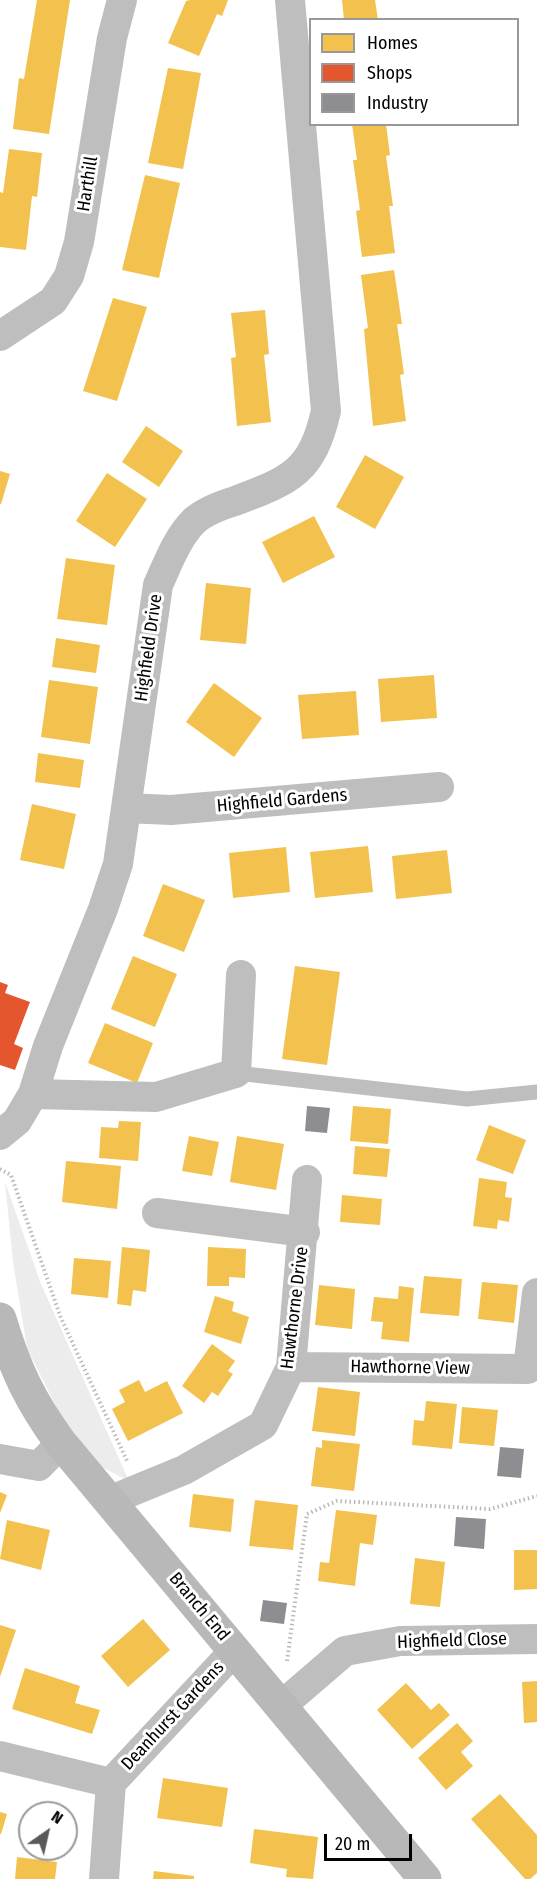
<!DOCTYPE html>
<style>
body{margin:0}
#map{position:relative;width:537px;height:1879px;overflow:hidden;background:#fff;font-family:"Fira Sans Condensed",sans-serif}
canvas{display:block}
.legend{position:absolute;left:309px;top:18px;width:210px;height:108px;box-sizing:border-box;background:#fff;border:2px solid #999;margin:0;padding:8px 10px;list-style:none;font-size:18px;color:#000}
.legend li{display:flex;align-items:center;gap:12px;height:30px}
.legend b{width:30px;border:2px solid #999}
.north{position:absolute;left:18px;top:1801px;width:60px;height:60px;box-sizing:border-box;background:#fff;border:2px solid #999;border-radius:50%;rotate:34deg;font-size:16px;font-weight:700;line-height:24px;text-align:center;color:#000}
.north::after{content:'';display:block;margin:auto;width:21px;height:27px;background:#595959;clip-path:polygon(50% 0,100% 100%,50% 72%,0 100%)}
.scale{position:absolute;left:324px;top:1834px;width:88px;height:27px;box-sizing:border-box;border:3px solid #000;border-top:0;padding-left:8px;font-size:18px;line-height:21px;white-space:nowrap;color:#000;-webkit-text-stroke:4px #fff;paint-order:stroke}
</style>
<div id="map">
<canvas width="537" height="1879"></canvas>
<ul class="legend">
<li><b style="height:16px;background:#f2c14e"></b>Homes</li>
<li><b style="height:16px;background:#e4572e"></b>Shops</li>
<li><b style="height:16px;background:#8d8d92"></b>Industry</li>
</ul>
<div class="north">N</div>
<div class="scale">20 m</div>
</div>
<script>
const g = document.querySelector('canvas').getContext('2d');
g.lineJoin = 'round';
function paint(path, color) { g.fillStyle = color; g.fill(path, 'evenodd'); }
function trace(path, color, width, dash) { g.strokeStyle = color; g.lineWidth = width; g.lineCap = dash ? 'butt' : 'round'; g.setLineDash(dash || []); g.stroke(path); }
function label(font, color, halo, rows, align = 'center') {
  g.font = font + ' "Fira Sans Condensed",sans-serif'; g.lineWidth = 6; g.setLineDash([]); g.textBaseline = 'middle'; g.strokeStyle = halo; g.fillStyle = color; for (const [text, x, y, turn = 0] of rows) {
    g.save(); g.translate(x, y); g.rotate((+turn || 0) * Math.PI / 180); g.textAlign = isNaN(turn) ? turn : align; if (halo) g.strokeText(text, 0, 0); g.fillText(text, 0, 0); g.restore();
  }
}
paint(new Path2D(`
 M 5,1182 L 41,1284 L 129,1481 L 98,1465 L 59,1412 L 27,1348 L 13,1262 Z`), '#ececec');
paint(new Path2D(`
 M 37,0 L 70,0 L 49,134 L 13,129 L 19,78 L 24,79 Z
 M 190,0 L 228,0 L 222,16 L 217,14 L 199,56 L 168,43 L 186,1 Z
 M 342,0 L 375,0 L 378,20 L 344,20 Z
 M 168,68 L 201,73 L 183,169 L 148,163 Z
 M 352,124 L 386,124 L 390,155 L 386,156 L 393,206 L 389,206 L 395,253 L 362,257 L 356,211 L 360,210 L 353,160 L 357,160 Z
 M 9,149 L 42,153 L 37,197 L 32,196 L 26,250 L 0,247 L 0,192 L 3,193 Z
 M 145,175 L 180,183 L 159,278 L 122,270 Z
 M 394,270 L 402,324 L 397,324 L 404,374 L 400,375 L 406,421 L 373,426 L 364,329 L 368,328 L 361,275 Z
 M 113,298 L 147,307 L 117,401 L 83,391 Z
 M 265,310 L 269,354 L 264,355 L 271,422 L 237,426 L 231,358 L 236,357 L 231,313 Z
 M 146,426 L 183,451 L 159,487 L 122,462 Z
 M 365,455 L 404,477 L 375,529 L 336,507 Z
 M 0,471 L 10,474 L 1,504 L 0,504 Z
 M 107,473 L 147,499 L 115,547 L 76,521 Z
 M 314,516 L 335,557 L 283,583 L 262,542 Z
 M 66,558 L 115,565 L 107,625 L 57,619 Z
 M 206,583 L 251,588 L 246,644 L 200,640 Z
 M 56,638 L 100,645 L 96,673 L 52,667 Z
 M 434,675 L 437,718 L 381,722 L 378,679 Z
 M 49,680 L 98,687 L 90,744 L 41,737 Z
 M 214,683 L 262,718 L 234,757 L 186,722 Z
 M 356,691 L 359,735 L 302,739 L 298,695 Z
 M 38,753 L 84,760 L 80,788 L 35,782 Z
 M 32,804 L 76,814 L 64,869 L 20,860 Z
 M 368,846 L 373,892 L 315,898 L 310,852 Z
 M 286,847 L 290,892 L 233,898 L 229,853 Z
 M 447,850 L 452,893 L 396,899 L 392,856 Z
 M 163,884 L 205,900 L 184,952 L 143,936 Z
 M 133,956 L 177,974 L 155,1027 L 111,1009 Z
 M 295,966 L 340,972 L 327,1065 L 282,1059 Z
 M 105,1023 L 153,1043 L 137,1083 L 88,1063 Z
 M 353,1106 L 391,1109 L 388,1144 L 350,1141 Z
 M 119,1121 L 141,1122 L 138,1161 L 99,1158 L 101,1127 L 118,1128 Z
 M 489,1125 L 526,1140 L 513,1174 L 476,1160 Z
 M 189,1136 L 219,1142 L 212,1176 L 182,1171 Z
 M 237,1136 L 284,1144 L 276,1190 L 230,1182 Z
 M 355,1146 L 390,1149 L 387,1177 L 353,1174 Z
 M 66,1161 L 121,1166 L 117,1209 L 62,1202 Z
 M 479,1178 L 507,1182 L 505,1197 L 512,1198 L 509,1222 L 498,1220 L 497,1229 L 473,1226 Z
 M 342,1195 L 382,1199 L 380,1225 L 340,1222 Z
 M 122,1247 L 150,1250 L 146,1292 L 133,1290 L 131,1306 L 117,1304 Z
 M 208,1247 L 246,1249 L 245,1278 L 229,1277 L 229,1286 L 207,1286 Z
 M 74,1258 L 111,1261 L 108,1298 L 71,1294 Z
 M 424,1276 L 462,1279 L 459,1316 L 420,1313 Z
 M 482,1282 L 518,1285 L 514,1323 L 478,1319 Z
 M 319,1285 L 355,1289 L 352,1329 L 315,1325 Z
 M 399,1286 L 414,1288 L 409,1342 L 381,1339 L 383,1322 L 371,1321 L 374,1297 L 398,1299 Z
 M 215,1296 L 234,1302 L 232,1311 L 249,1317 L 241,1344 L 204,1332 Z
 M 212,1344 L 235,1361 L 228,1371 L 233,1374 L 218,1396 L 212,1392 L 204,1403 L 182,1386 Z
 M 139,1380 L 145,1392 L 167,1381 L 183,1413 L 128,1441 L 112,1409 L 125,1402 L 119,1390 Z
 M 318,1387 L 360,1392 L 355,1436 L 312,1431 Z
 M 426,1401 L 457,1404 L 452,1449 L 412,1445 L 414,1420 L 424,1421 Z
 M 462,1407 L 498,1410 L 494,1446 L 459,1443 Z
 M 322,1440 L 360,1444 L 354,1491 L 311,1486 L 316,1447 L 322,1448 Z
 M 0,1492 L 7,1495 L 0,1513 Z
 M 193,1494 L 234,1499 L 231,1532 L 189,1527 Z
 M 255,1500 L 298,1505 L 293,1550 L 249,1546 Z
 M 336,1510 L 377,1515 L 373,1545 L 360,1543 L 355,1586 L 318,1581 L 320,1562 L 329,1563 Z
 M 7,1520 L 50,1530 L 41,1570 L 0,1559 Z
 M 514,1550 L 537,1550 L 537,1589 L 514,1590 Z
 M 415,1558 L 445,1562 L 440,1607 L 410,1604 Z
 M 143,1619 L 170,1650 L 128,1687 L 101,1656 Z
 M 0,1625 L 16,1630 L 0,1677 Z
 M 25,1668 L 80,1686 L 75,1703 L 100,1710 L 92,1734 L 12,1709 Z
 M 537,1681 L 537,1722 L 524,1723 L 522,1682 Z
 M 406,1683 L 431,1710 L 439,1703 L 450,1715 L 412,1749 L 377,1710 Z
 M 457,1723 L 473,1741 L 461,1752 L 473,1766 L 446,1790 L 418,1758 Z
 M 163,1778 L 228,1788 L 222,1827 L 157,1818 Z
 M 500,1794 L 537,1835 L 537,1873 L 530,1879 L 525,1879 L 471,1819 Z
 M 0,1812 L 7,1814 L 1,1834 L 0,1834 Z
 M 254,1829 L 318,1837 L 313,1879 L 286,1877 L 287,1869 L 250,1863 Z
 M 17,1857 L 57,1862 L 55,1879 L 15,1879 Z
 M 154,1871 L 194,1876 L 194,1879 L 153,1879 Z`), '#f2c14e');
paint(new Path2D(`
 M 0,982 L 8,985 L 5,993 L 30,1002 L 14,1044 L 23,1048 L 15,1070 L 0,1065 Z`), '#e4572e');
paint(new Path2D(`
 M 307,1106 L 330,1108 L 327,1133 L 305,1131 Z
 M 500,1447 L 524,1449 L 521,1478 L 497,1476 Z
 M 456,1517 L 486,1519 L 484,1549 L 454,1546 Z
 M 263,1600 L 287,1603 L 284,1624 L 260,1621 Z`), '#8d8d92');
trace(new Path2D(`
 M 0,1169 L 11,1175 L 61,1318 L 128,1463
 M 287,1661 L 307,1514 L 337,1501 L 490,1509 L 537,1496`), '#b9b9b9', 4, [1.5, 3]);
trace(new Path2D(`
 M 236,1073 L 467,1099 L 537,1092`), '#bebebe', 15);
trace(new Path2D(`
 M 0,336 L 53,301 L 69,276 L 79,242 L 112,38 L 122,0
 M 126,808 L 171,810 L 439,787
 M 33,1094 L 156,1097 L 236,1073 L 241,975
 M 0,1135 L 17,1121 L 33,1094 L 48,1046 L 103,909 L 118,864 L 158,585 C 168,563 177,538 194,521 C 204,512 222,505 235,501 C 291,480 312,472 326,411 L 290,0
 M 157,1213 L 305,1232
 M 291,1367 L 528,1369 L 537,1293
 M 0,1459 L 39,1466 L 61,1443
 M 111,1500 L 184,1470 L 263,1425 L 291,1367 L 307,1180
 M 281,1706 L 345,1651 L 400,1641 L 537,1639
 M 0,1756 L 111,1783
 M 104,1879 L 111,1783 L 235,1650`), '#bebebe', 30);
trace(new Path2D(`
 M 0,1319 C 15,1369 30,1401 61,1443 L 425,1879`), '#b8b8b8', 33);
label('18px', '#000', '#fff', [
 ["Harthill",88,184,-81],
 ["Highfield Drive",149,648,-82],
 ["Highfield Gardens",282,801,-5],
 ["Hawthorne Drive",295,1308,-83],
 ["Hawthorne View",410,1368,1],
 ["Branch End",199,1607,50],
 ["Highfield Close",452,1641,-2],
 ["Deanhurst Gardens",173,1716,-47]
]);
</script>
